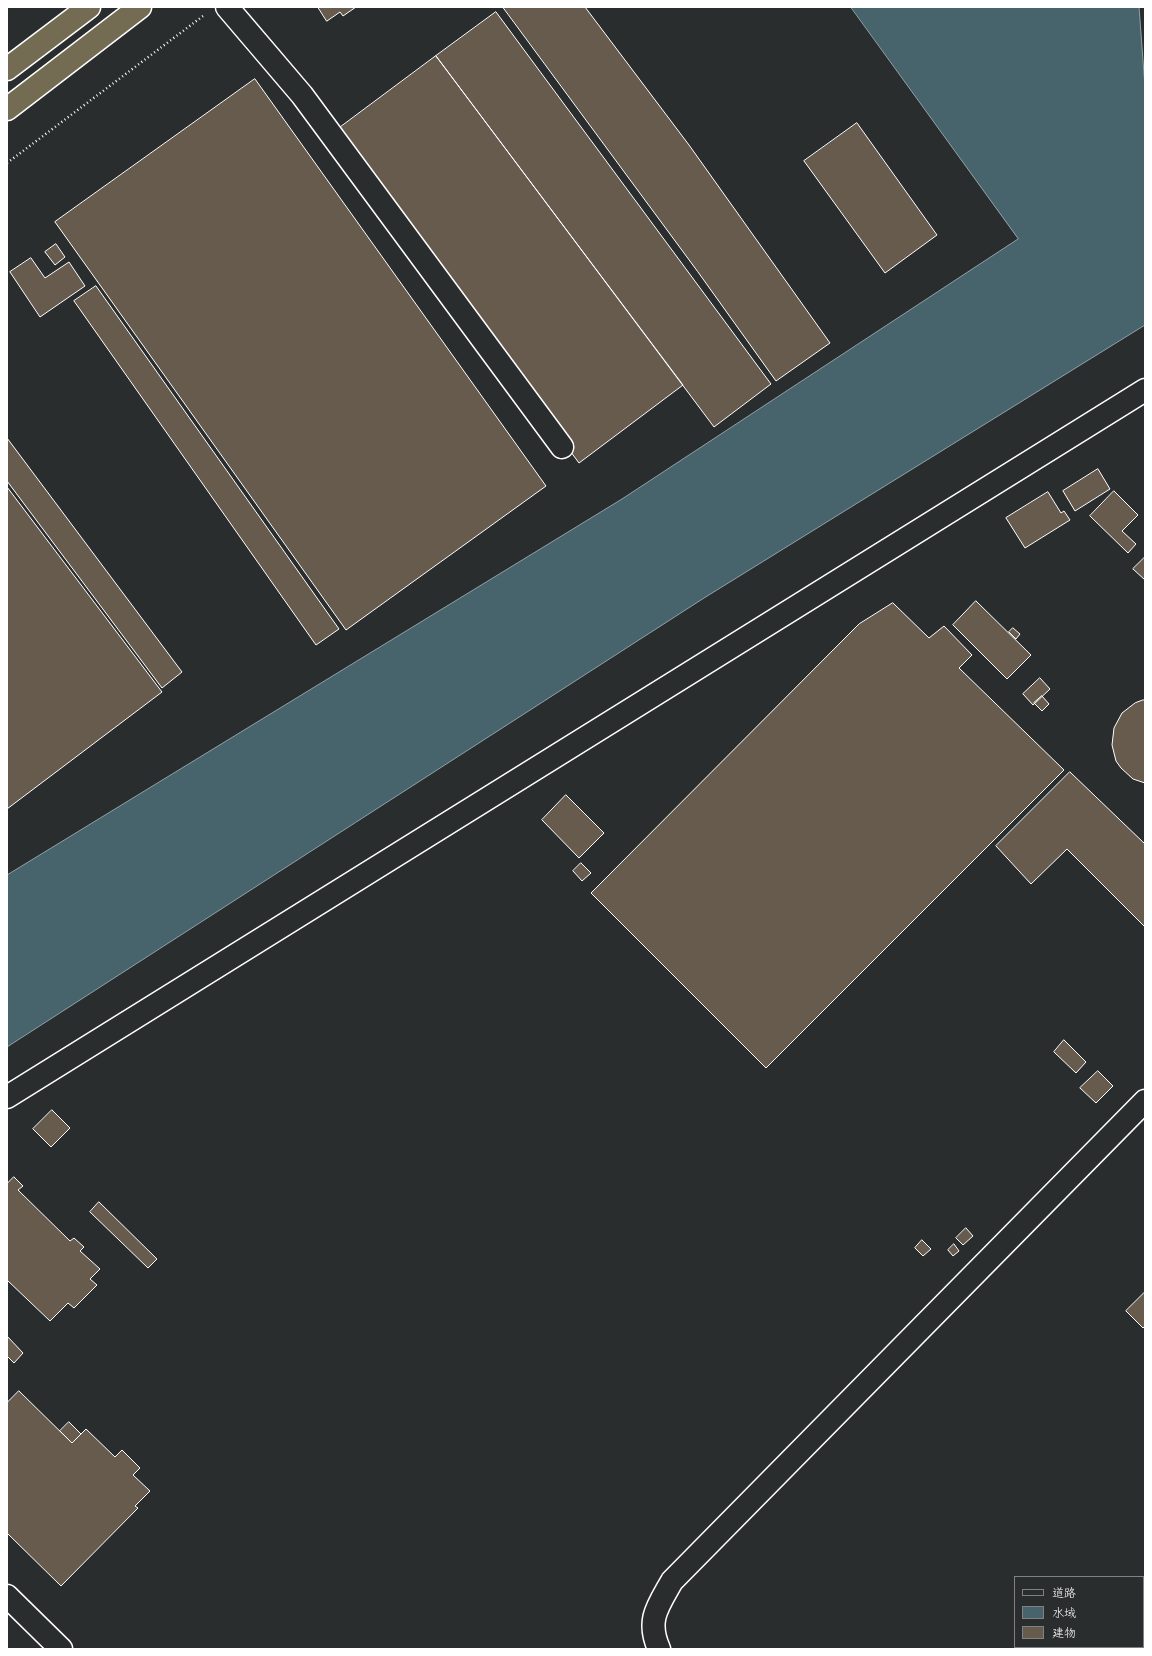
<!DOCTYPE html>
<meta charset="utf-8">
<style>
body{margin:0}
#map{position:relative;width:1152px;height:1656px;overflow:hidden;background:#2a2d2e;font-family:Mynerve,"Klee One",sans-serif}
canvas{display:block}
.frame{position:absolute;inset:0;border:8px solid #fff;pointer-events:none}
.legend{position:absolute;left:1014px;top:1576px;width:130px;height:72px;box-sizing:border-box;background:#2a2d2e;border:1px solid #7f8182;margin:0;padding:5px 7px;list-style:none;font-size:12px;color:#fff}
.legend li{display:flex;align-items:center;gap:8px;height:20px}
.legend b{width:20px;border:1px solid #7f8182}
</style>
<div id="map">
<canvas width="1152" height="1656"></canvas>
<div class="frame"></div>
<ul class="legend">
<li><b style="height:5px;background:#2a2d2e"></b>道路</li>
<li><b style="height:11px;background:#47636c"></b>水域</li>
<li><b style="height:11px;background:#675b4e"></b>建物</li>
</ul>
</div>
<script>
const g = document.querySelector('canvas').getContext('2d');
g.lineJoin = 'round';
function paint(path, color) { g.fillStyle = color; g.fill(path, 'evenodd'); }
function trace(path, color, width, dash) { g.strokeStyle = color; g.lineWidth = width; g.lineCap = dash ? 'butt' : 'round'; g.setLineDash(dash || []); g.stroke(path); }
const water = new Path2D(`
 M 851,7 L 1139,7 L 1145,87 L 1145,325 L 704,598 L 7,1047 L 7,875 L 622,499 L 1018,239 Z`);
paint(water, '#47636c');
trace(water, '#91a1a7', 1);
const building = new Path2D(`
 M 318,7 L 356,7 L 343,16 L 340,12 L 327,21 Z
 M 503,7 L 585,7 L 689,145 L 830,343 L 776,381 L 698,272 Z
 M 496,12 L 771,384 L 714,427 L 436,56 Z
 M 436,56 L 683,385 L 579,463 L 334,132 Z
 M 255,79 L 546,486 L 346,630 L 55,222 Z
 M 857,123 L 937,235 L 885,273 L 804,161 Z
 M 56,244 L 65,257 L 55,265 L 45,252 Z
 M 31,258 L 45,278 L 69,262 L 85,286 L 40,317 L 10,272 Z
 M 96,286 L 339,629 L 316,645 L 74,301 Z
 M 7,438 L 182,672 L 162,688 L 7,481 Z
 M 1098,469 L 1110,489 L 1075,511 L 1063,491 Z
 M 7,487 L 162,692 L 7,809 Z
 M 1114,491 L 1138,515 L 1122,531 L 1136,544 L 1128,553 L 1090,516 Z
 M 1048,492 L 1061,513 L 1064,511 L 1070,520 L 1025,548 L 1006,518 Z
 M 1145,557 L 1145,580 L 1133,569 Z
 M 976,601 L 1031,655 L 1007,679 L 953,625 Z
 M 893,603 L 929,638 L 944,626 L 972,655 L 959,668 L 1064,770 L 766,1068 L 591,893 L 859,624 Z
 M 1013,628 L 1020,634 L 1016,639 L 1009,632 Z
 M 1040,678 L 1050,689 L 1033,705 L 1023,694 Z
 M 1042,696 L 1049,704 L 1042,711 L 1034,703 Z
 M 1143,700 L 1145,700 L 1145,783 L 1133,779 L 1121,768 L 1116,761 L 1112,745 L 1114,728 L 1122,713 L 1135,703 Z
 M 1070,772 L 1145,844 L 1145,927 L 1067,849 L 1031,884 L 996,846 Z
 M 566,795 L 604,833 L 579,858 L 542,820 Z
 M 581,863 L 591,873 L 582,881 L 573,871 Z
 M 1064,1040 L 1086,1062 L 1076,1073 L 1054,1052 Z
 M 1098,1071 L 1113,1086 L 1096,1103 L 1080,1088 Z
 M 52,1110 L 70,1128 L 51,1147 L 33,1129 Z
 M 14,1177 L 23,1186 L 18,1190 L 70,1241 L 74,1238 L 84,1247 L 80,1251 L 100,1269 L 90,1279 L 97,1285 L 74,1308 L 68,1303 L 50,1321 L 7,1280 L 7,1184 Z
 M 99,1202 L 157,1259 L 148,1268 L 90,1212 Z
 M 966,1228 L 973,1236 L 963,1245 L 956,1238 Z
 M 922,1240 L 931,1249 L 923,1256 L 915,1248 Z
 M 954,1244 L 959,1251 L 953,1256 L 948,1250 Z
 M 1145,1292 L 1145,1326 L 1143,1328 L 1126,1311 Z
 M 7,1336 L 23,1353 L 14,1363 L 7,1356 Z
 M 19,1391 L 72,1443 L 86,1429 L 115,1457 L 122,1450 L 140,1468 L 133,1475 L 150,1491 L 135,1506 L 138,1508 L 61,1586 L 7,1533 L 7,1403 Z
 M 69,1422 L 81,1434 L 72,1443 L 60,1431 Z`);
paint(building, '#675b4e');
trace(building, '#fff', 1);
const minor = new Path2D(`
 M 227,7 L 302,95 L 562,447`);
const tertiary = new Path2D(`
 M 7,1097 L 1145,390
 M 7,1596 L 61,1649
 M 659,1649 C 646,1620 658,1606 672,1581 L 1145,1101`);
const trunk = new Path2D(`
 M 7,69 L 89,7
 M 7,109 L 140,7`);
trace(minor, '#fff', 25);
trace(tertiary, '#fff', 25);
trace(trunk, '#fff', 25);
trace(new Path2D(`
 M 7,163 L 203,16`), '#fff', 2.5, [1, 3]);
trace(minor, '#2a2d2e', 22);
trace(tertiary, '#2a2d2e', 22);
trace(trunk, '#736b52', 22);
</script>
